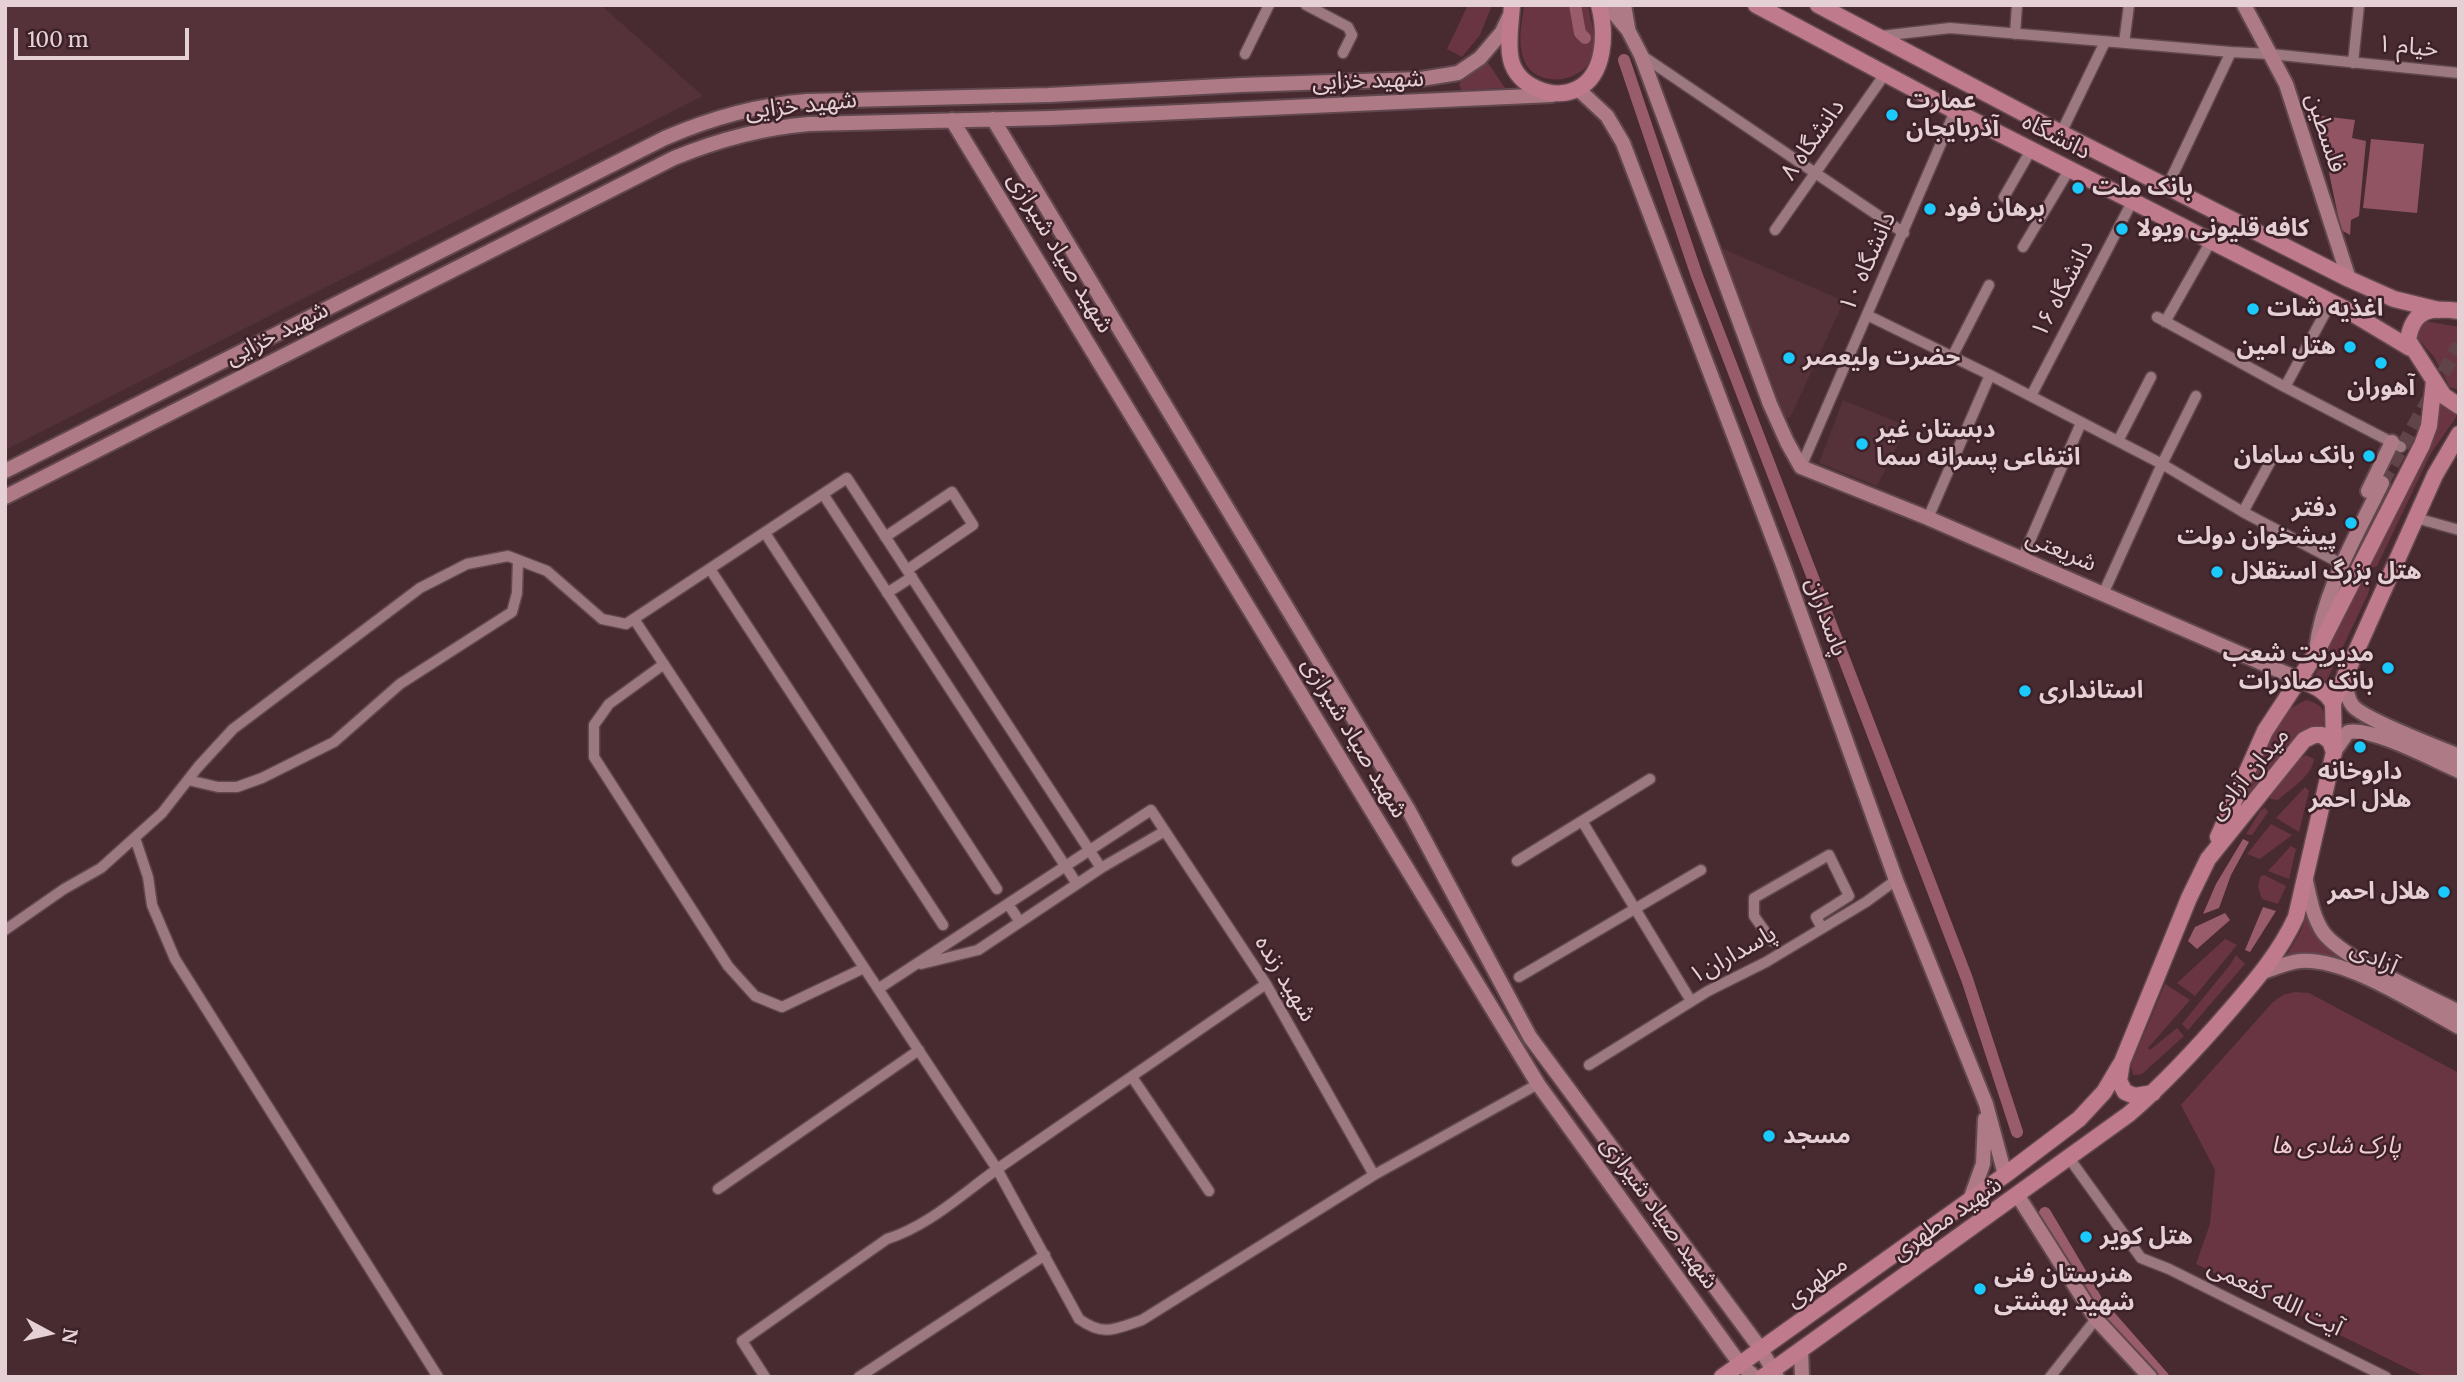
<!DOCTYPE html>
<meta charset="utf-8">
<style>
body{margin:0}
#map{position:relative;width:2464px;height:1382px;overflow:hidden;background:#482b31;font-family:Merriweather,serif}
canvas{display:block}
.frame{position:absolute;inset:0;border:7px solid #e5d1d5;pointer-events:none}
.north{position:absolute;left:14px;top:1298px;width:70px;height:70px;-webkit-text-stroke:5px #3d2128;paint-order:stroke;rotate:98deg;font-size:19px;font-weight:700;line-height:28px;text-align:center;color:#e5d1d5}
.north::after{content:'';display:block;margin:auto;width:24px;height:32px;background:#e5d1d5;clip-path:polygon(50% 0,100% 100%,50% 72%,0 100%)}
.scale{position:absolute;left:14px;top:28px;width:175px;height:32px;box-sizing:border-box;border:4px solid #e5d1d5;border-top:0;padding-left:9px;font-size:21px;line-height:24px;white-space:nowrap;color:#e5d1d5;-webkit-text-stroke:5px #3d2128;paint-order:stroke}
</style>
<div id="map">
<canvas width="2464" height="1382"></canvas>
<div class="frame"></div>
<div class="north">N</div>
<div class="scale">100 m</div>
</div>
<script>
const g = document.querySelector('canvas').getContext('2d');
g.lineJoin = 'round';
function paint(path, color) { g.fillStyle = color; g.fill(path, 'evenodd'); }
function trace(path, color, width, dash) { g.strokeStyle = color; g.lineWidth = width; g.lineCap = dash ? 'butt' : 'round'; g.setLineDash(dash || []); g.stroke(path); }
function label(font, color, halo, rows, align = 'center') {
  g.font = font + ' Merriweather,"Noto Sans Arabic",serif'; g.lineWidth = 5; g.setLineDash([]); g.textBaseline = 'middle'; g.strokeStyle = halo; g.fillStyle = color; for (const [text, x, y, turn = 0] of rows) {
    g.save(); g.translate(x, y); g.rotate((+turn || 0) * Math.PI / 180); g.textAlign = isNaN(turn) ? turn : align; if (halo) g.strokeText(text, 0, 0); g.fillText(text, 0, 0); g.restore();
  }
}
paint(new Path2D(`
 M 5,5 L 601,5 L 703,96 L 5,450 Z
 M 1719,247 L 1844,301 L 1790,418 L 1780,416 Z
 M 1843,400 L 1907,426 L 1877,486 L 1819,463 Z`), '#55313a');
paint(new Path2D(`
 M 1468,5 L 1492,5 L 1480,35 L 1462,57 L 1447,49 Z
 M 1524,5 L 1588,5 C 1590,19 1598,41 1593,55 C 1584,84 1535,89 1524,60 C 1517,43 1522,23 1524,5 Z
 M 1486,60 L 1505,88 L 1461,90 L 1459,84 Z
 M 2425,321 L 2459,327 L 2459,390 L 2450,387 L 2434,357 L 2416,336 L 2416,323 Z
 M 2436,402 L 2455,413 L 2457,416 L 2431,453 L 2377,566 L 2370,568 L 2368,565 Z
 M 2364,580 L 2368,581 L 2370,586 L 2368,594 L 2327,680 L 2323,682 L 2315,676 L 2317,672 L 2359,582 Z
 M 2306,700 C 2321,704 2327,710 2323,726 L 2296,737 L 2286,746 L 2234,819 L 2270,740 L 2286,711 Z
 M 2306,755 L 2314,759 C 2312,776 2290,789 2278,800 L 2271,799 L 2269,796 L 2298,760 Z
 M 2305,787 L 2309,791 L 2299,832 L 2276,818 Z
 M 2265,808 L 2268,812 L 2252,835 L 2246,834 L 2261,810 Z
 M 2271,824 L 2292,835 L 2260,859 L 2247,854 Z
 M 2291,846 L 2296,849 L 2289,879 L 2268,871 Z
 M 2264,875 L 2286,886 L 2278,904 L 2262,899 L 2258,887 L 2260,877 Z
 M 2306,915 C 2313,937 2326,947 2344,959 C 2321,953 2306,952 2284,960 L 2302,929 Z
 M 2225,939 L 2237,945 L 2195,996 L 2177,983 Z
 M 2236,955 L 2245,964 L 2188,1030 L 2182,1024 L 2230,965 Z
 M 2165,984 L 2190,1000 L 2148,1048 L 2150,1050 L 2177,1028 L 2184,1036 L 2142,1074 L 2133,1075 L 2131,1065 Z
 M 2294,992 L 2309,993 L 2459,1073 L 2459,1377 L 2425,1377 L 2196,1264 L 2210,1224 L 2215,1170 L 2181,1105 L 2273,1002 L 2283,995 Z`), '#6a3542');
paint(new Path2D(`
 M 2313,115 L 2355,120 L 2352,138 L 2366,141 L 2359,216 L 2351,220 L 2350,235 L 2341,230 L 2328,168 Z
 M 2371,139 L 2424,144 L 2417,213 L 2363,208 Z`), '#915463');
paint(new Path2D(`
 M 2243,839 L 2249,842 L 2231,875 L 2219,908 L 2203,914 L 2216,884 Z
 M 2263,907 L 2276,911 L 2250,952 L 2245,950 Z
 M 2225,913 L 2230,920 L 2197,949 L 2188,941 L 2195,927 Z`), '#995c6a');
trace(new Path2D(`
 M 1575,5 L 1580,33 L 1585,38
 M 1624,60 L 1697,276 L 1967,979 L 2017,1132
 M 2045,1213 L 2098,1303 L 2163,1377`), '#995c6a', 12);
trace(new Path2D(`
 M 2382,483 L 2459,345`), '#60444a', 14, [14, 7]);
const street = new Path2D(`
 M 1306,5 L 1348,27 L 1352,35 L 1343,53
 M 2015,34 L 2017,5
 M 1881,36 L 1950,28 L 2231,52 L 2270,54 L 2459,73
 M 2124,43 L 2129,5
 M 1245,54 L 1269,5
 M 1641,55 L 1904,233
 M 2353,63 L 2359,5
 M 2061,133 L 2105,42
 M 2167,187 L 2231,52
 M 2004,197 L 2031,150
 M 1775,230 L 1885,74
 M 2023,247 L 2069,170
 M 1867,315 L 1990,375 L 2162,464 L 2243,512 L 2334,560
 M 2157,317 L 2285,387 L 2401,447
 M 2165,322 L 2211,241
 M 1952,357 L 1989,285
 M 2285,387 L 2331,302
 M 2031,396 L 2132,202
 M 2118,441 L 2151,377
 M 1801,467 L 1955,111
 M 823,494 L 1077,884
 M 2243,512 L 2275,453
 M 1928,518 L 1990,375
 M 2416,518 L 2459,530
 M 765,533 L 997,889
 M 885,537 L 952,492 L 973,525 L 907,570
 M 2022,559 L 2081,423
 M 710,569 L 943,925
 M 887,593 L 912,577
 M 2103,594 L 2162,464 L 2196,396
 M 634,619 L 997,1169 L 1079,1319 C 1104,1337 1115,1329 1142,1320 L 1374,1175 L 1538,1084
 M 664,664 L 609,704 L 594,725 L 594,757 L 728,966 L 755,996 L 782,1007 L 864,968
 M 188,780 L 218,787 L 237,787 L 262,778 L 334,742 L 400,684 L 512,612 L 517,593 L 518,560
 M 1582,821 L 1691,1001
 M 135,838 L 148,877 L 152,905 L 175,959 L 438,1377
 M 1517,861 L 1650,779
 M 1008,904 L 1020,922
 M 5,930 L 64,889 L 101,868 L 162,813 L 198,767 L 233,729 L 420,588 L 467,564 L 508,556 L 547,571 L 602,619 L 626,624 L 847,478 L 1101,868
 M 1772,941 L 1754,916 L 1754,898 L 1829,855 L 1849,896 L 1816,917 L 1822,928
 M 921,964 L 978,950 L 1101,868 L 1165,831
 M 1519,977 L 1701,870
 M 878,989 L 1151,810 L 1266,984 L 1374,1175
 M 1589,1065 L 1708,991 L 1766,962 L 1866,902 L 1896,880
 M 1132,1077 L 1209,1191
 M 2069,1158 L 2141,1258 L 2169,1269 L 2386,1377
 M 718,1189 L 919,1050
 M 765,1377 L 742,1341 L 887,1239 C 931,1225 965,1191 1003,1165 C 1091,1105 1178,1044 1266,984
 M 859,1377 L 1045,1255
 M 2050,1377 L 2096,1319`);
const secondary = new Path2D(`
 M 1607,5 L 1628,30 L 1641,55 L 1770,404 L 1787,442 L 1801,467 L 1928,518 L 2301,680
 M 1624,5 L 1628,28
 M 2244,5 L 2286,84 L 2349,279
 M 1578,89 L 1607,116 L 1623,143 L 1783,565 L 1896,880 L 1986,1104 L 2005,1175
 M 993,119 L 1408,809 L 1530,1037 L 1760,1348 L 1777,1377
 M 952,120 L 1538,1084 L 1740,1364 L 1755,1377
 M 5,471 L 665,138 C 711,118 757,105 807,101 L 1049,95 L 1241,85 L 1421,79 L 1458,73 L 1480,58 L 1502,32 L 1509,17
 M 2368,491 L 2392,442
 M 5,497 L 674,158 C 718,140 761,128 809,124 L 1050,118 L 1552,95
 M 2316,650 C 2323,591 2356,537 2382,483
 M 2345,674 C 2346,684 2346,698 2353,706 C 2365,720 2438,747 2459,756
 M 2334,752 L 2348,732 C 2373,727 2433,760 2459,771
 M 2306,881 C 2310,899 2313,917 2323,932 C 2341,958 2428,996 2459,1012
 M 2263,972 C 2275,968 2288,962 2300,961 C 2346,957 2417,1005 2459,1027
 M 2018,1196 L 2096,1319 L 2150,1377
 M 1970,1200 L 1983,1164 L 1985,1119
 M 1801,1349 L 1802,1377`);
const primary = new Path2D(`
 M 1512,5 C 1511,23 1507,43 1511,60 C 1517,86 1553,101 1577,89 C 1606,75 1606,32 1599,5
 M 1756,5 L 1955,111 L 2345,309 L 2410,348
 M 1818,5 L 2061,133 L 2349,279 L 2394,299 L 2439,310
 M 2459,311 C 2430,307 2413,309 2408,340 L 2444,396 L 2459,406
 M 2301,680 C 2314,686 2325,690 2333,703
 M 2334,750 L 2333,703 L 2435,475 L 2459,434
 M 2218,837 L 2265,731 L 2315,655 L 2422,445 L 2429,426 L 2434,381
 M 1722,1377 L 2005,1175 L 2079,1119 L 2104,1092 L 2120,1065
 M 1763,1377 L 2129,1114 C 2166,1082 2199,1046 2231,1009 C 2256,980 2280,952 2296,917 L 2334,752 L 2330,741 L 2322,735 L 2314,735 L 2304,740 L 2208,859 L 2189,898 L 2122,1062 L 2119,1081 L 2125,1092 L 2135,1096 L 2153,1093`);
trace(street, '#61474e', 13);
trace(secondary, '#61474e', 18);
trace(primary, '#61474e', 19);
trace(street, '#9c7980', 10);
trace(secondary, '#ae7a86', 14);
trace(primary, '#bf7b8b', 16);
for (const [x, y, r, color] of [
 [1892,115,7,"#1bcafc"],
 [2078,188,7,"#1bcafc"],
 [1930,209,7,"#1bcafc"],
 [2122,229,7,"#1bcafc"],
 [2253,309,7,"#1bcafc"],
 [2350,347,7,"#1bcafc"],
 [1789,358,7,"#1bcafc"],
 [2381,363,7,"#1bcafc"],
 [1862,444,7,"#1bcafc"],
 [2369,456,7,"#1bcafc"],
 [2351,523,7,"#1bcafc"],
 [2217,572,7,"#1bcafc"],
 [2388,668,7,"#1bcafc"],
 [2025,691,7,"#1bcafc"],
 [2360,747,7,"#1bcafc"],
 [2444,892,7,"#1bcafc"],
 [1769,1136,7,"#1bcafc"],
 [2086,1237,7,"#1bcafc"],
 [1980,1289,7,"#1bcafc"]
]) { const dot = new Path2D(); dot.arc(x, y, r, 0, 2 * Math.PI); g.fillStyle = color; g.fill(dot); trace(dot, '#3d2128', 2.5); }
label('24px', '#e5d1d5', '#3d2128', [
 ["خیام ۱",2408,47,5],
 ["شهید خزایی",1368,81,-2],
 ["شهید خزایی",801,106,-6],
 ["فلسطین",2325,133,72],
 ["دانشگاه",2056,137,27],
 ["دانشگاه ۸",1813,140,-55],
 ["شهید صیاد شیرازی",1060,253,59],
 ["دانشگاه ۱۰",1868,262,-66],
 ["دانشگاه ۱۶",2063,289,-62],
 ["شهید خزایی",277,334,-27],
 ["شریعتی",2061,551,23],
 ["پاسداران",1826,617,70],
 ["شهید صیاد شیرازی",1354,738,59],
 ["میدان آزادی",2249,774,-50],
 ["پاسداران۱",1733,955,-29],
 ["آزادی",2374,958,25],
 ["شهید زنده",1285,979,59],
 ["شهید صیاد شیرازی",1659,1213,54],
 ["شهید مطهری",1947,1219,-35],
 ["مطهری",1817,1282,-36],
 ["آیت الله کفعمی",2275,1298,26]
]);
label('bold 24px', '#e5d1d5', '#3d2128', [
 ["عمارت",1906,101],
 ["آذربایجان",1906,129],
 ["بانک ملت",2092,188],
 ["برهان فود",1944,209],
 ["کافه قلیونی ویولا",2136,229],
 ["اغذیه شات",2267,309],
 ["هتل امین",2336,347,"right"],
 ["حضرت ولیعصر",1803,358],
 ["آهوران",2381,388,"center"],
 ["دبستان غیر",1876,430],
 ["انتفاعی پسرانه سما",1876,458],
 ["بانک سامان",2355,456,"right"],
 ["دفتر",2337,509,"right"],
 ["پیشخوان دولت",2337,537,"right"],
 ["هتل بزرگ استقلال",2231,572],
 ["مدیریت شعب",2374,654,"right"],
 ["بانک صادرات",2374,682,"right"],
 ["استانداری",2039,691],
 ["داروخانه",2360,772,"center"],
 ["هلال احمر",2360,800,"center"],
 ["هلال احمر",2430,892,"right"],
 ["مسجد",1783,1136],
 ["هتل کویر",2100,1237],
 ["هنرستان فنی",1994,1275],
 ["شهید بهشتی",1994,1303]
], 'left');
label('italic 24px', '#f3ccd4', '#3d2128', [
 ["پارک شادی ها",2336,1146]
]);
</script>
